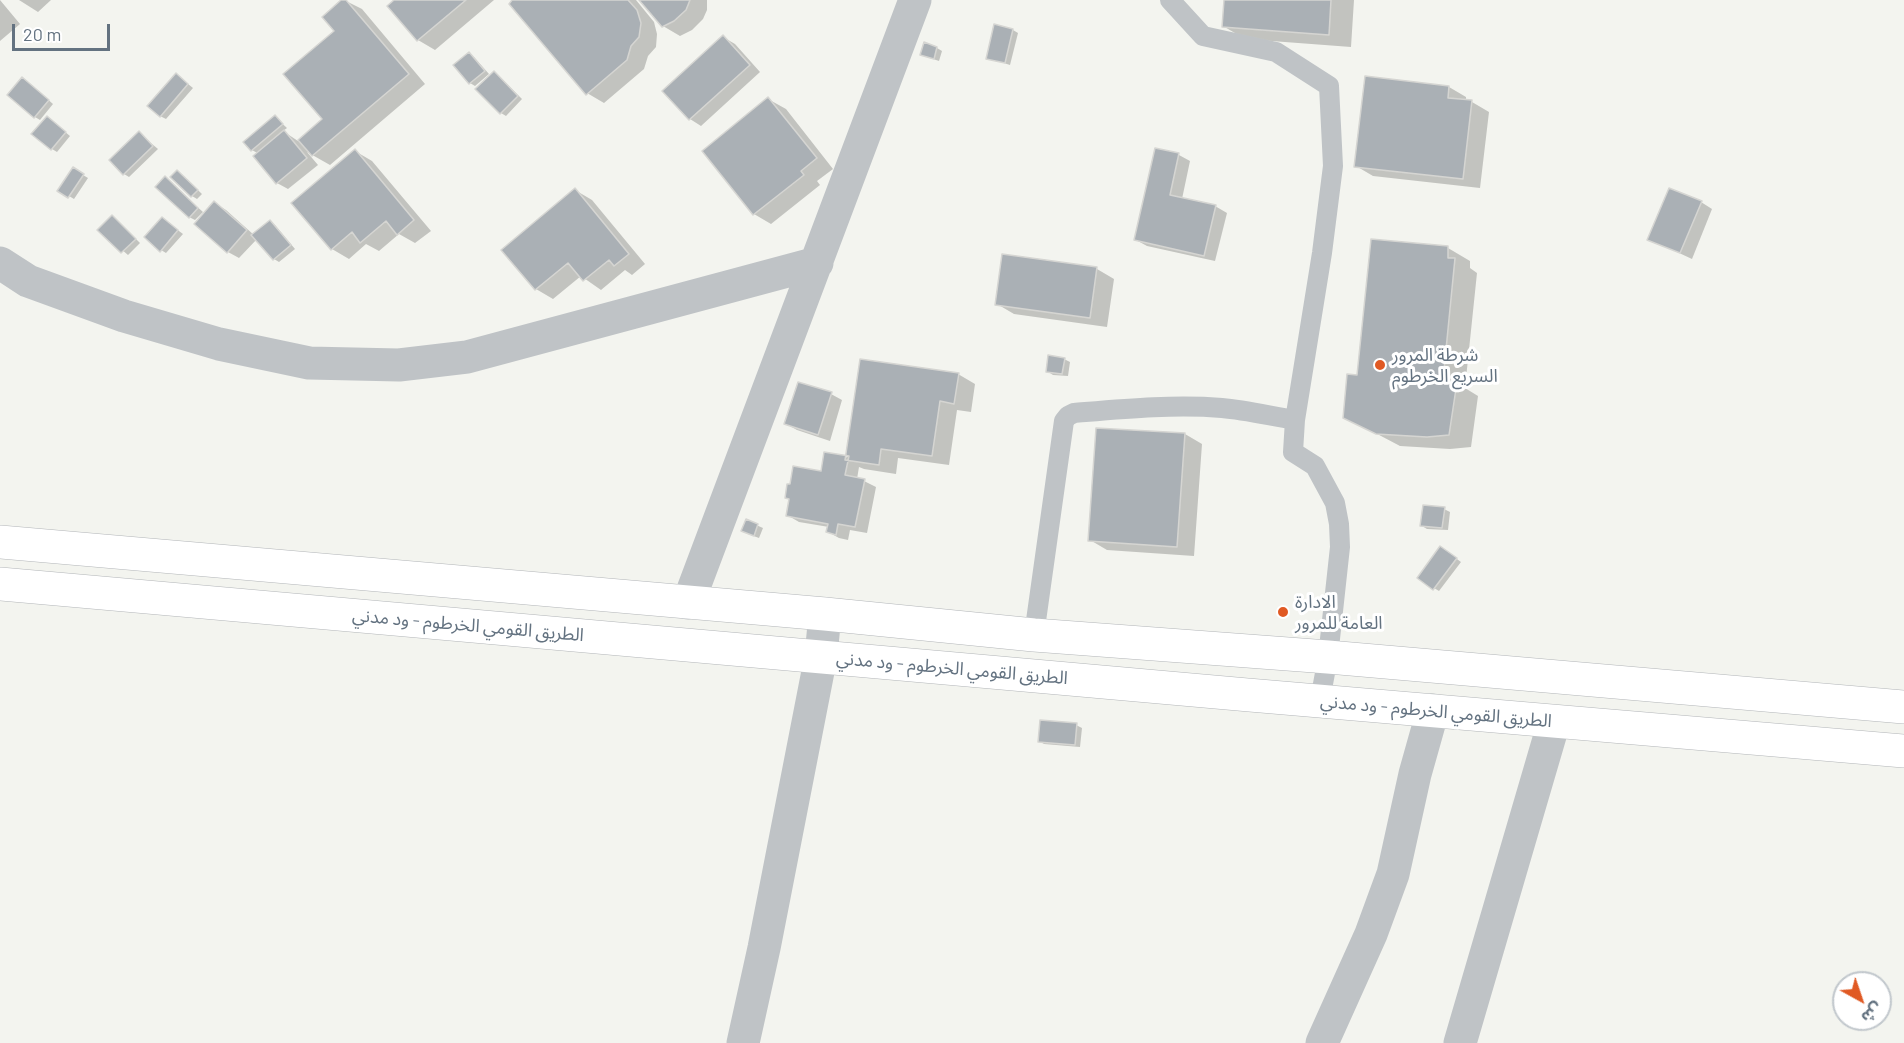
<!DOCTYPE html>
<meta charset="utf-8">
<style>
body{margin:0}
#map{position:relative;width:1904px;height:1043px;overflow:hidden;background:#f3f4ef;font-family:Barlow,"Noto Sans Arabic",sans-serif}
canvas{display:block}
.north{position:absolute;left:1832px;top:971px;width:60px;height:60px;box-sizing:border-box;background:#fff;border:2px solid #c1c7cc;border-radius:50%;rotate:140deg;font-size:16px;font-weight:700;line-height:24px;text-align:center;color:#637280}
.north::after{content:'';display:block;margin:auto;width:21px;height:27px;background:#e05923;clip-path:polygon(50% 0,100% 100%,50% 72%,0 100%)}
.scale{position:absolute;left:12px;top:24px;width:98px;height:27px;box-sizing:border-box;border:3px solid #637280;border-top:0;padding-left:8px;font-size:18px;line-height:21px;white-space:nowrap;color:#637280;-webkit-text-stroke:4px #fff;paint-order:stroke}
</style>
<div id="map">
<canvas width="1904" height="1043"></canvas>
<div class="north">ش</div>
<div class="scale">20 m</div>
</div>
<script>
const g = document.querySelector('canvas').getContext('2d');
g.lineJoin = 'round';
function paint(path, color) { g.fillStyle = color; g.fill(path, 'evenodd'); }
function trace(path, color, width, dash) { g.strokeStyle = color; g.lineWidth = width; g.lineCap = dash ? 'butt' : 'round'; g.setLineDash(dash || []); g.stroke(path); }
function label(font, color, halo, rows, align = 'center') {
  g.font = font + ' Barlow,"Noto Sans Arabic",sans-serif'; g.lineWidth = 6; g.setLineDash([]); g.textBaseline = 'middle'; g.strokeStyle = halo; g.fillStyle = color; for (const [text, x, y, turn = 0] of rows) {
    g.save(); g.translate(x, y); g.rotate((+turn || 0) * Math.PI / 180); g.textAlign = isNaN(turn) ? turn : align; if (halo) g.strokeText(text, 0, 0); g.fillText(text, 0, 0); g.restore();
  }
}
paint(new Path2D(`
 M 0,0 L 20,24 L 0,41 Z
 M 19,0 L 51,0 L 38,12 Z
 M 344,0 L 362,9 L 425,84 L 330,165 L 307,152 L 318,165 L 288,189 L 277,183 L 259,154 L 252,150 L 245,142 L 275,117 L 287,128 L 283,131 L 298,141 L 324,119 L 336,31 Z
 M 396,0 L 494,0 L 435,50 L 418,40 L 389,6 Z
 M 514,0 L 636,0 L 654,22 L 657,34 L 656,47 L 648,56 L 644,69 L 604,103 L 587,93 Z
 M 641,0 L 707,0 L 707,10 L 703,19 L 692,30 L 680,36 L 663,26 Z
 M 1225,0 L 1354,0 L 1351,47 L 1245,39 L 1223,26 Z
 M 995,26 L 1013,30 L 1018,33 L 1010,65 L 988,58 Z
 M 723,37 L 735,44 L 760,72 L 701,126 L 690,119 Z
 M 937,48 L 942,51 L 939,61 L 927,57 Z
 M 469,54 L 474,57 L 489,74 L 475,86 L 470,83 Z
 M 494,73 L 499,76 L 522,99 L 506,116 L 501,113 Z
 M 177,75 L 193,88 L 166,119 L 160,116 Z
 M 28,82 L 53,104 L 40,120 L 35,117 Z
 M 1449,87 L 1466,97 L 1466,101 L 1472,102 L 1489,112 L 1480,188 L 1373,176 L 1356,166 Z
 M 768,99 L 786,109 L 833,169 L 817,181 L 820,185 L 771,224 L 754,214 Z
 M 52,121 L 70,136 L 57,152 L 52,149 Z
 M 139,133 L 158,149 L 129,177 L 124,174 Z
 M 355,151 L 372,161 L 431,231 L 415,243 L 399,234 L 379,251 L 366,244 L 349,259 L 332,249 Z
 M 1179,155 L 1190,161 L 1182,199 L 1215,206 L 1227,213 L 1215,261 L 1147,246 L 1136,240 Z
 M 73,169 L 88,178 L 74,199 L 59,190 Z
 M 178,171 L 202,194 L 197,199 L 192,196 Z
 M 165,178 L 203,212 L 195,220 L 189,217 Z
 M 575,190 L 592,200 L 645,264 L 632,275 L 625,270 L 601,290 L 581,276 L 553,299 L 536,289 L 503,250 Z
 M 1701,202 L 1712,209 L 1692,259 L 1649,239 Z
 M 215,203 L 226,210 L 254,235 L 270,222 L 275,225 L 295,249 L 279,262 L 274,259 L 257,239 L 239,258 L 228,252 Z
 M 112,217 L 117,220 L 140,243 L 128,255 L 99,230 Z
 M 167,222 L 183,234 L 166,253 L 161,250 Z
 M 1448,248 L 1470,261 L 1470,268 L 1477,273 L 1465,388 L 1478,396 L 1471,447 L 1450,449 L 1400,446 L 1345,417 L 1359,377 Z
 M 1097,269 L 1114,279 L 1107,327 L 1014,314 L 997,304 Z
 M 1064,359 L 1070,362 L 1068,376 L 1053,375 L 1047,371 Z
 M 958,374 L 975,384 L 971,412 L 957,410 L 949,465 L 898,458 L 896,474 L 864,469 L 859,467 L 857,479 L 864,481 L 876,487 L 867,533 L 850,530 L 848,540 L 839,538 L 828,532 L 829,527 L 799,522 L 787,515 L 822,473 L 847,457 Z
 M 831,394 L 842,400 L 830,441 L 797,430 L 786,424 Z
 M 1185,434 L 1202,444 L 1194,556 L 1107,550 L 1090,540 Z
 M 1444,509 L 1450,512 L 1448,530 L 1427,529 L 1422,526 Z
 M 747,521 L 763,528 L 759,538 L 748,534 Z
 M 1446,551 L 1461,562 L 1439,591 L 1434,588 Z
 M 1076,725 L 1082,728 L 1080,747 L 1044,744 L 1039,741 Z`), '#0003');
const building = new Path2D(`
 M 341,0 L 346,0 L 409,74 L 312,156 L 298,140 L 322,119 L 283,74 L 334,31 L 322,17 Z
 M 394,0 L 466,0 L 417,41 L 387,6 Z
 M 512,0 L 628,0 L 637,10 L 641,23 L 639,37 L 631,46 L 627,60 L 586,95 L 509,4 Z
 M 639,0 L 690,0 L 686,10 L 674,21 L 662,27 Z
 M 1224,0 L 1331,0 L 1329,35 L 1222,27 Z
 M 994,24 L 1013,29 L 1005,63 L 986,59 Z
 M 723,35 L 750,65 L 689,120 L 662,91 Z
 M 924,42 L 937,47 L 934,59 L 920,55 Z
 M 469,52 L 485,71 L 469,84 L 453,65 Z
 M 494,71 L 518,96 L 500,114 L 475,89 Z
 M 176,73 L 188,84 L 160,117 L 147,106 Z
 M 1365,76 L 1449,86 L 1448,98 L 1472,100 L 1463,179 L 1354,167 Z
 M 22,77 L 49,100 L 34,118 L 7,95 Z
 M 768,97 L 817,158 L 801,171 L 804,175 L 753,215 L 702,151 Z
 M 275,115 L 283,124 L 251,151 L 243,142 Z
 M 47,116 L 66,132 L 51,150 L 31,134 Z
 M 284,130 L 307,158 L 276,184 L 253,156 Z
 M 139,131 L 153,146 L 123,175 L 109,160 Z
 M 1155,148 L 1179,153 L 1170,195 L 1216,205 L 1204,256 L 1134,240 Z
 M 355,149 L 414,220 L 397,235 L 386,221 L 360,243 L 352,232 L 331,250 L 291,203 Z
 M 73,167 L 84,174 L 68,198 L 57,191 Z
 M 177,170 L 198,190 L 191,197 L 170,177 Z
 M 165,176 L 198,208 L 189,218 L 155,187 Z
 M 575,188 L 629,254 L 614,266 L 609,260 L 583,281 L 568,263 L 535,290 L 501,250 Z
 M 1669,188 L 1702,201 L 1680,253 L 1647,240 Z
 M 214,201 L 247,230 L 227,253 L 194,224 Z
 M 112,215 L 136,239 L 121,253 L 97,230 Z
 M 162,217 L 178,230 L 160,252 L 144,237 Z
 M 270,220 L 291,245 L 273,260 L 251,235 Z
 M 1371,239 L 1448,246 L 1448,258 L 1455,258 L 1443,380 L 1457,382 L 1449,435 L 1427,437 L 1376,434 L 1343,418 L 1347,374 L 1357,375 Z
 M 1002,254 L 1097,267 L 1090,318 L 995,305 Z
 M 1048,355 L 1065,358 L 1062,374 L 1046,372 Z
 M 860,359 L 959,373 L 954,404 L 940,401 L 932,456 L 881,449 L 879,465 L 845,460 Z
 M 798,382 L 832,392 L 818,435 L 784,424 Z
 M 1096,428 L 1185,433 L 1177,547 L 1088,541 Z
 M 824,452 L 849,456 L 845,475 L 865,479 L 855,527 L 838,524 L 836,535 L 826,532 L 828,524 L 786,516 L 789,499 L 785,498 L 787,484 L 790,484 L 793,466 L 821,471 Z
 M 1423,505 L 1445,507 L 1442,528 L 1420,526 Z
 M 746,519 L 758,524 L 754,536 L 741,531 Z
 M 1440,546 L 1457,558 L 1433,590 L 1417,578 Z
 M 1040,720 L 1077,723 L 1075,745 L 1038,742 Z`);
paint(building, '#aab0b5');
trace(building, '#d5d5d2', 1.5);
const trunk = new Path2D(`
 M 0,542 L 825,614 L 1034,635 L 1328,657 L 1904,707
 M 0,584 C 635,639 1269,699 1904,751`);
trace(trunk, '#b2b5b8', 34);
trace(new Path2D(`
 M 1170,0 L 1203,36 L 1276,52 L 1329,86 L 1333,166 L 1322,253 L 1295,420 L 1293,452 L 1315,466 L 1335,503 L 1339,524 L 1340,547 L 1328,657 L 1320,700
 M 1034,635 L 1064,421 L 1068,416 L 1074,413 C 1122,409 1173,404 1222,408 C 1246,410 1270,416 1295,420`), '#bfc3c6', 20);
trace(new Path2D(`
 M 0,263 L 28,281 L 124,316 L 219,344 L 309,363 L 399,365 L 467,357 L 817,263
 M 688,603 L 915,0
 M 743,1043 L 764,948 L 821,656 L 825,614
 M 1322,1043 L 1371,934 L 1393,874 L 1415,774 L 1433,710
 M 1460,1043 L 1554,722`), '#bfc3c6', 33);
trace(trunk, '#fff', 33);
for (const [x, y, r, color] of [
 [1380,365,6,"#e05923"],
 [1283,612,6,"#e05923"]
]) { const dot = new Path2D(); dot.arc(x, y, r, 0, 2 * Math.PI); g.fillStyle = color; g.fill(dot); trace(dot, '#fff', 2); }
label('18px', '#637280', '#fff', [
 ["شرطة المرور",1392,355],
 ["السريع الخرطوم",1392,376],
 ["الادارة",1295,602],
 ["العامة للمرور",1295,623]
], 'left');
label('18px', '#637280', '#fff', [
 ["الطريق القومي الخرطوم - ود مدني",468,625,5],
 ["الطريق القومي الخرطوم - ود مدني",952,668,5],
 ["الطريق القومي الخرطوم - ود مدني",1436,711,5]
]);
</script>
